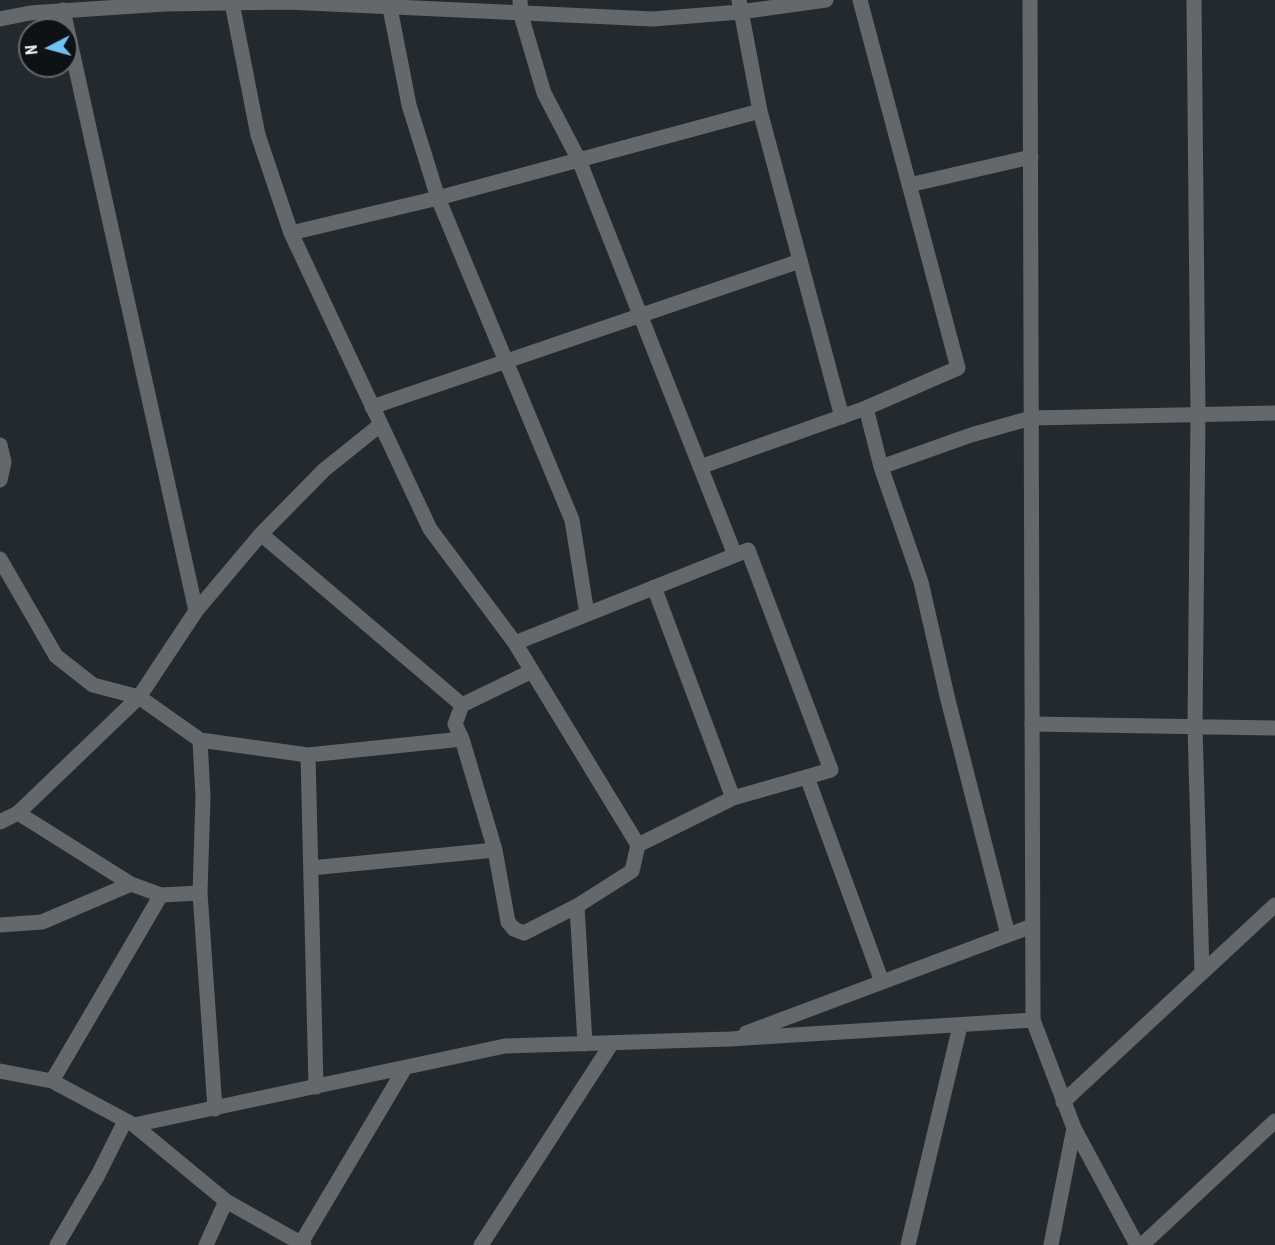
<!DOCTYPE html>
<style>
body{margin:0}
#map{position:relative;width:1275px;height:1245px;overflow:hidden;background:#232a2f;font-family:"Roboto Condensed",sans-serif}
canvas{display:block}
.north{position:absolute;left:18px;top:18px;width:60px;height:60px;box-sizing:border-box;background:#0f1215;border:2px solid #65696c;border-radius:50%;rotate:264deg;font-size:16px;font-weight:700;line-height:24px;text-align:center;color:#e7ecef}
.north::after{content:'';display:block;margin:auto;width:21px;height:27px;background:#70c2f4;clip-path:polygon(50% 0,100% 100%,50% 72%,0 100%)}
</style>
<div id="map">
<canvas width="1275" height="1245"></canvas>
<div class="north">N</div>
</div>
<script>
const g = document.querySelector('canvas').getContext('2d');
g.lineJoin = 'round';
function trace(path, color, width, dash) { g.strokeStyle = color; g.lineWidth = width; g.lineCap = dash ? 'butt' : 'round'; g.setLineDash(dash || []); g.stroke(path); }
trace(new Path2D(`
 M 520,0 L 521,15 L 544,93 L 579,160 L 735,555
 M 739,0 L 760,111 L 842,417
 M 1194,0 L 1198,414 L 1195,727 L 1202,973
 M 232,3 L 258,135 L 291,233 L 430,529 L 515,643 L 638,845 L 632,871 L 577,906 L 524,933 L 514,929 L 508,922 L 495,850 L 462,739 L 455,724 L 462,705 L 530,672
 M 390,8 L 409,105 L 438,198 L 572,520 L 587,614
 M 63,10 L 196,611
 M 909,185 L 1031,157
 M 291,233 L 438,198 L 760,111
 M 372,407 L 800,261
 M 866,408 L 881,467 L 921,582 L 948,700 L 1008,935
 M 0,445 L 4,462 L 0,480
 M 700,467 L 866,408 L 958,368 L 860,0
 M 881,467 L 971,435 L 1031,418 L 1275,413
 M 261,534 L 462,705
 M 0,559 L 56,656 L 93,685 L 139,697 L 200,740 L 308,755 L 462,739
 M 654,587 L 733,798
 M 515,643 L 748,550 L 831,770 L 733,798 L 638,845
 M 1032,724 L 1275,728
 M 200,740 L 203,797 L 200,893 L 215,1109
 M 308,755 L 316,1087
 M 807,777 L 882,982
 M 18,813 L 131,884 L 161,895 L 200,893
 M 0,822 L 18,813 L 139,697 L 196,611 L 261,534 L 324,470 L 380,425
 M 311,868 L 495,850
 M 577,906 L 585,1044
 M 0,925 L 42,922 L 131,884
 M 746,1033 L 1032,926
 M 0,1071 L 52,1081 L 134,1125 L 226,1201 L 304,1245
 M 52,1081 L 161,895
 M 1063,1102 L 1275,905
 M 134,1125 L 505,1046 L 730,1039 L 1033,1020
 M 301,1243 L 405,1068
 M 57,1245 L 98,1175 L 125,1121
 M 206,1245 L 226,1201
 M 481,1245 L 612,1043
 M 908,1245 L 960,1026
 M 1051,1245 L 1074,1128
 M 1142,1245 L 1275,1121`), '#65686b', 15);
trace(new Path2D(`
 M 1030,0 L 1033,1020 L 1074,1128 L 1137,1245
 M 0,19 L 30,13 L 165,4 L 287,2 L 653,19 L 740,12 L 826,0`), '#65686b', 15);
</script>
